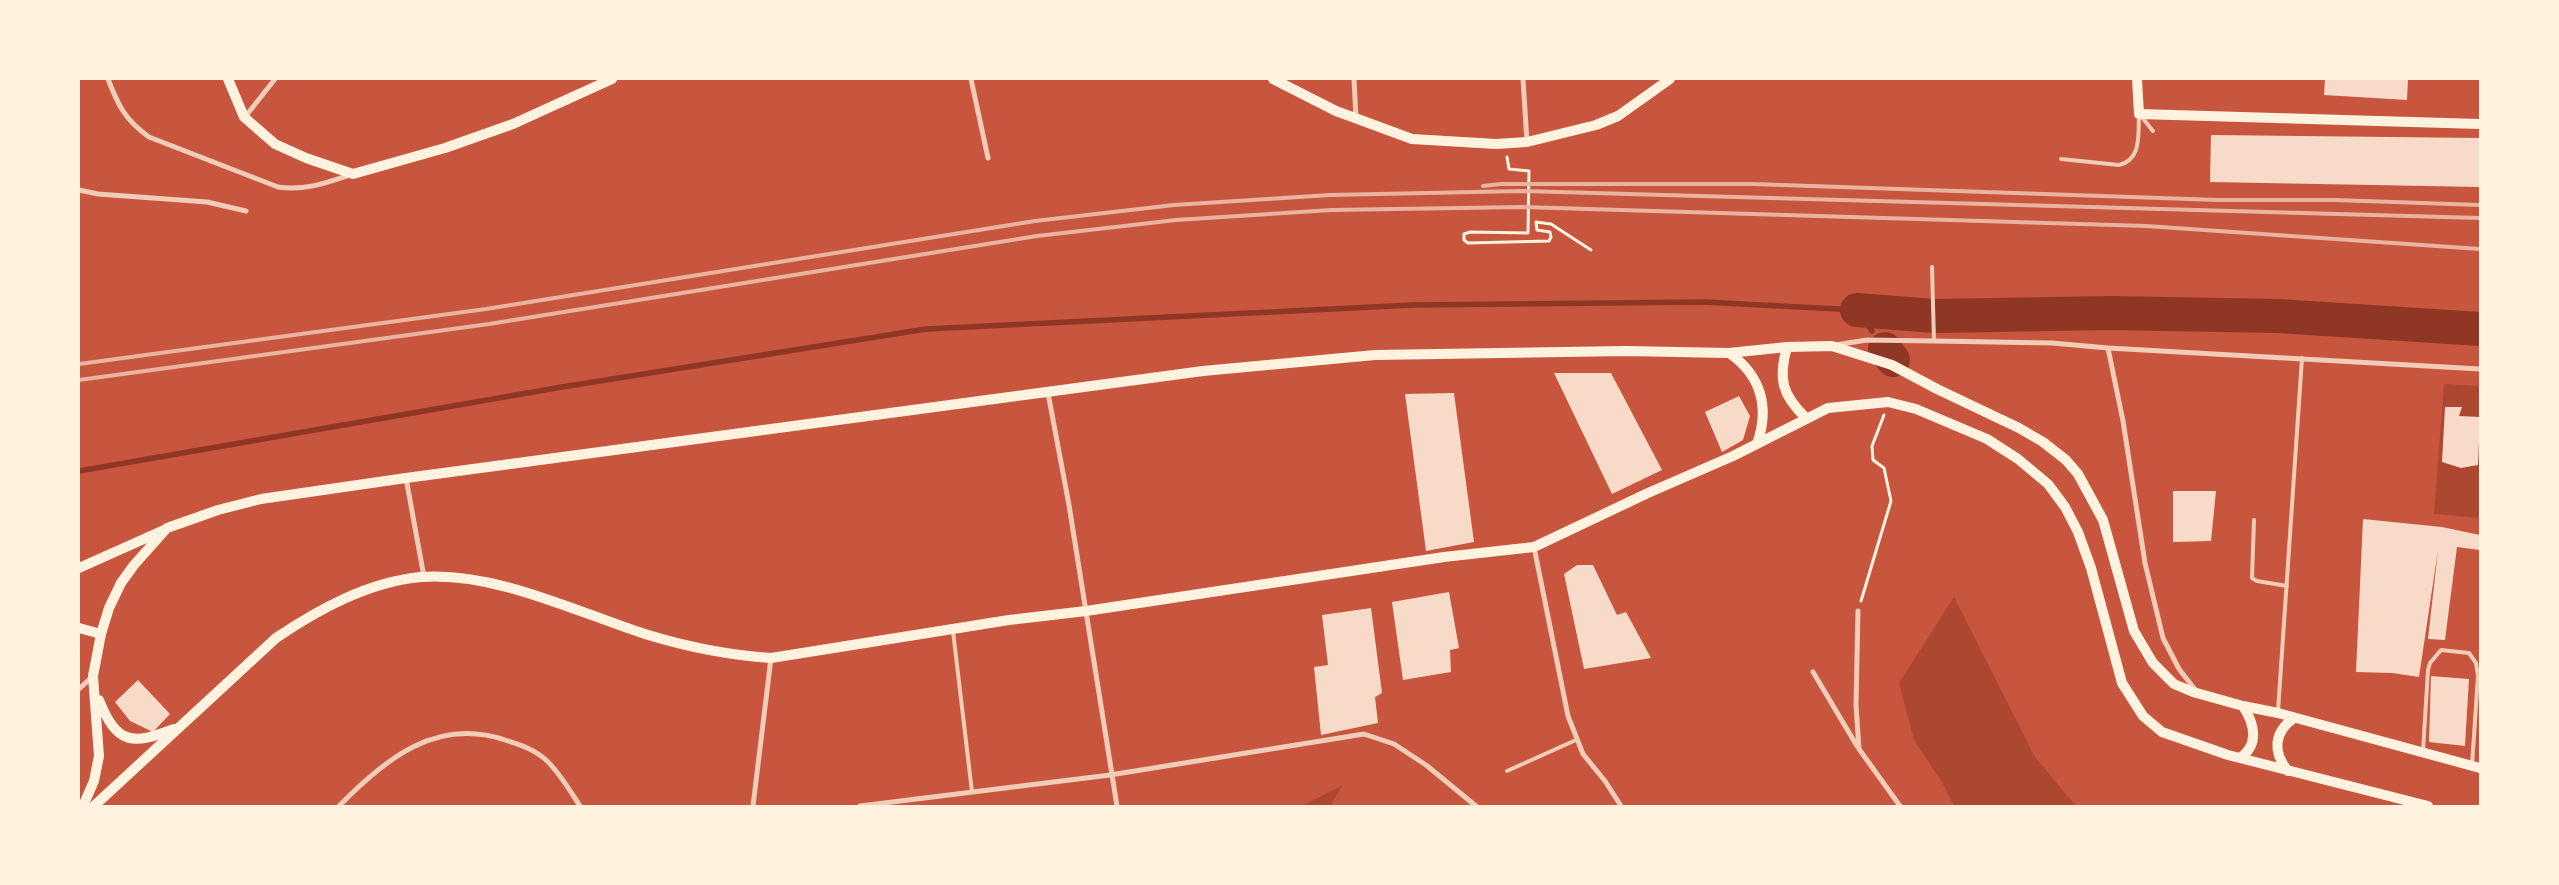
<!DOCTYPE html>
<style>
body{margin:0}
#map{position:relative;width:2559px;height:885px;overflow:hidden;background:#c8553d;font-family:Poppins,sans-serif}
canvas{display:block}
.frame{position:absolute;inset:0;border:80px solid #fff3e0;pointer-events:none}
</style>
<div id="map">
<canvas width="2559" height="885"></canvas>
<div class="frame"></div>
</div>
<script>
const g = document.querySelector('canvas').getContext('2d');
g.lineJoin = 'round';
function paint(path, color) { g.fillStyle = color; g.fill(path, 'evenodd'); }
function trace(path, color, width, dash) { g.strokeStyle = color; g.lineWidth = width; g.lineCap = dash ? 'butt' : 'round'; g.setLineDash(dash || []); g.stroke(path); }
paint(new Path2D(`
 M 2444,384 L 2480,386 L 2480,518 L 2434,514 Z
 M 1954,597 L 2035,757 L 2076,806 L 1954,806 L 1943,784 L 1914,740 L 1899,683 Z
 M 1343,785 L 1330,806 L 1302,806 Z`), '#ae4732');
trace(new Path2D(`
 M 79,471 L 562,387 L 926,329 L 1413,305 L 1704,302 L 1857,310 L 1872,331`), '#8f3625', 5.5);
trace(new Path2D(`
 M 1857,310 L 1934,316 L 2112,313 L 2278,316 L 2480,329
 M 1885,349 L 1893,360`), '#8f3625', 34);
paint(new Path2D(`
 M 2325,79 L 2408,79 L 2407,100 L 2324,95 Z
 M 2211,135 L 2480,138 L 2480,187 L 2210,182 Z
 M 1554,373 L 1611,373 L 1662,470 L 1612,494 Z
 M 1454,393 L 1474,542 L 1426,551 L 1405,394 Z
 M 1739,396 L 1750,416 L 1743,440 L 1722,452 L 1705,412 Z
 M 2445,407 L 2462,407 L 2459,416 L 2480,417 L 2478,465 L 2461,468 L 2442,462 Z
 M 2173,491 L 2216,491 L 2211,541 L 2173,542 Z
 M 2363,519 L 2442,527 L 2480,535 L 2480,550 L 2457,547 L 2445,640 L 2428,639 L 2438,550 L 2419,677 L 2392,673 L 2356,672 Z
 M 1577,565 L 1593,565 L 1617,615 L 1626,612 L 1651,658 L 1584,669 L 1564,574 Z
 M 1449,592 L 1459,648 L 1450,650 L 1451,672 L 1403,680 L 1392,602 Z
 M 1371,608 L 1382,693 L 1375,697 L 1378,723 L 1321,735 L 1314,667 L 1328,665 L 1322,615 Z
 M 2431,676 L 2469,679 L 2465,746 L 2429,742 Z
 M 138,680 L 170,714 L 153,732 L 130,721 L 115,702 Z`), '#f7dbc8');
trace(new Path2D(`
 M 1507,157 L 1509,169 L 1529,171 L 1528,233 L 1470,232 L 1464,234 L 1464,240 L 1468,243 L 1549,241 L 1551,237 L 1550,232 L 1537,230 L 1536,222 L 1551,224 L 1591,250
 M 1861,601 L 1891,501 L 1884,468 L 1873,460 L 1872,446 L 1884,415`), '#fff3e0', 3);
trace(new Path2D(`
 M 2141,116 L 2153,131
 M 2061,159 L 2119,165 C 2142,160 2138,134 2139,114
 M 1932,267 L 1934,341
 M 2254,520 L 2252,578 L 2257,581 L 2287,586
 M 953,631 L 972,792
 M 2278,711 L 2302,358
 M 2423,751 L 2428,670 L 2430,663 L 2441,650 L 2469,653 L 2476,663 L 2478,676 L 2472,765
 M 1507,771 L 1576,740`), '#f1ccb7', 4);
trace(new Path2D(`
 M 108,79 C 118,105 125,120 149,137 L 278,187 C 304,191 326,183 350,175
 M 971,79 L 988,158
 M 1354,79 L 1356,118
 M 1523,79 L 1527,142
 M 245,117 L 275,79
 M 79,190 L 98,194 L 207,202 L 246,211
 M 1835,345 L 1867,340 L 1934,341 L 2052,343 L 2108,348 L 2480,369
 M 2108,348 L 2123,421 L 2145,563 L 2163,638 L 2179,669 L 2197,692
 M 1048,393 L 1069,505 L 1117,806
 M 406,478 L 424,577
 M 1534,547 L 1568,716 L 1583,754 L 1605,781 L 1621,806
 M 1858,611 L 1856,705 L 1859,749 L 1900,806
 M 1813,672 L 1857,746
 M 79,689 L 93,676
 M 339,806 C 385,759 436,717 505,740 C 520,745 534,749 546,760 C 560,773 570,791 580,806
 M 753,806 L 771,658
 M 860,806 L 1110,775 L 1364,734 L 1394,744 L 1426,765 L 1476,806`), '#f1ccb7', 5);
trace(new Path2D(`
 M 228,79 L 244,117 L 275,144 L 306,158 L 353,174 L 445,148 L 513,124 L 612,79
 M 1273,79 L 1336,111 L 1412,139 L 1496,144 L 1527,142 L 1596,125 L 1618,116 L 1670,79
 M 2137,79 L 2139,114 L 2480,124
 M 1787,347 C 1778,379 1782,395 1806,418
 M 1729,353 C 1761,375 1770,407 1757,444
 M 79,568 L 164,530
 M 79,628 L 101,634
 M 99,700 C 117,745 132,745 174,729
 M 2240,758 C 2260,744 2254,723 2243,706
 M 2288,771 C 2272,752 2274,732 2294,718
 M 83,806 L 94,781 L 99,756 L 93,676 L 101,634 L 109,608 L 121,583 L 134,565 L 167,528 L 218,510 L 261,499 L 406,478 L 1203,371 L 1375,355 L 1626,351 L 1729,353 L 1787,347 L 1832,346 L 1892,365 L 1937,389 L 2019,428 L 2043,442 L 2066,460 L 2078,474 L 2103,520 L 2134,631 L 2153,663 L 2174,684 L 2193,692 L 2243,706 L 2278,713 L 2480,768
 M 94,806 L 276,638 C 319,609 368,582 421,577 C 493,571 577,612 645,634 C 687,647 727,655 771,658 L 1009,620 L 1086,611 L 1444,557 L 1534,547 L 1648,493 L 1733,456 L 1828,408 L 1888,402 L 1916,409 L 1987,439 L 2018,459 L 2048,484 L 2065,507 L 2078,532 L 2091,568 L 2122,683 L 2143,716 L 2162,732 L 2228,755 L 2428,806`), '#fff3e0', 10);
trace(new Path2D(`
 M 1483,186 L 1501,184 L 1753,184 L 2218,200 L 2335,200 L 2480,205
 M 79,364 L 486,309 L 1035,221 L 1174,205 L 1330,195 L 1523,191 L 2480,218
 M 79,380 L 489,324 L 1037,236 L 1176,220 L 1331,210 L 1523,207 L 2146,226 L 2480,249`), '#e9b49f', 4);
</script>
